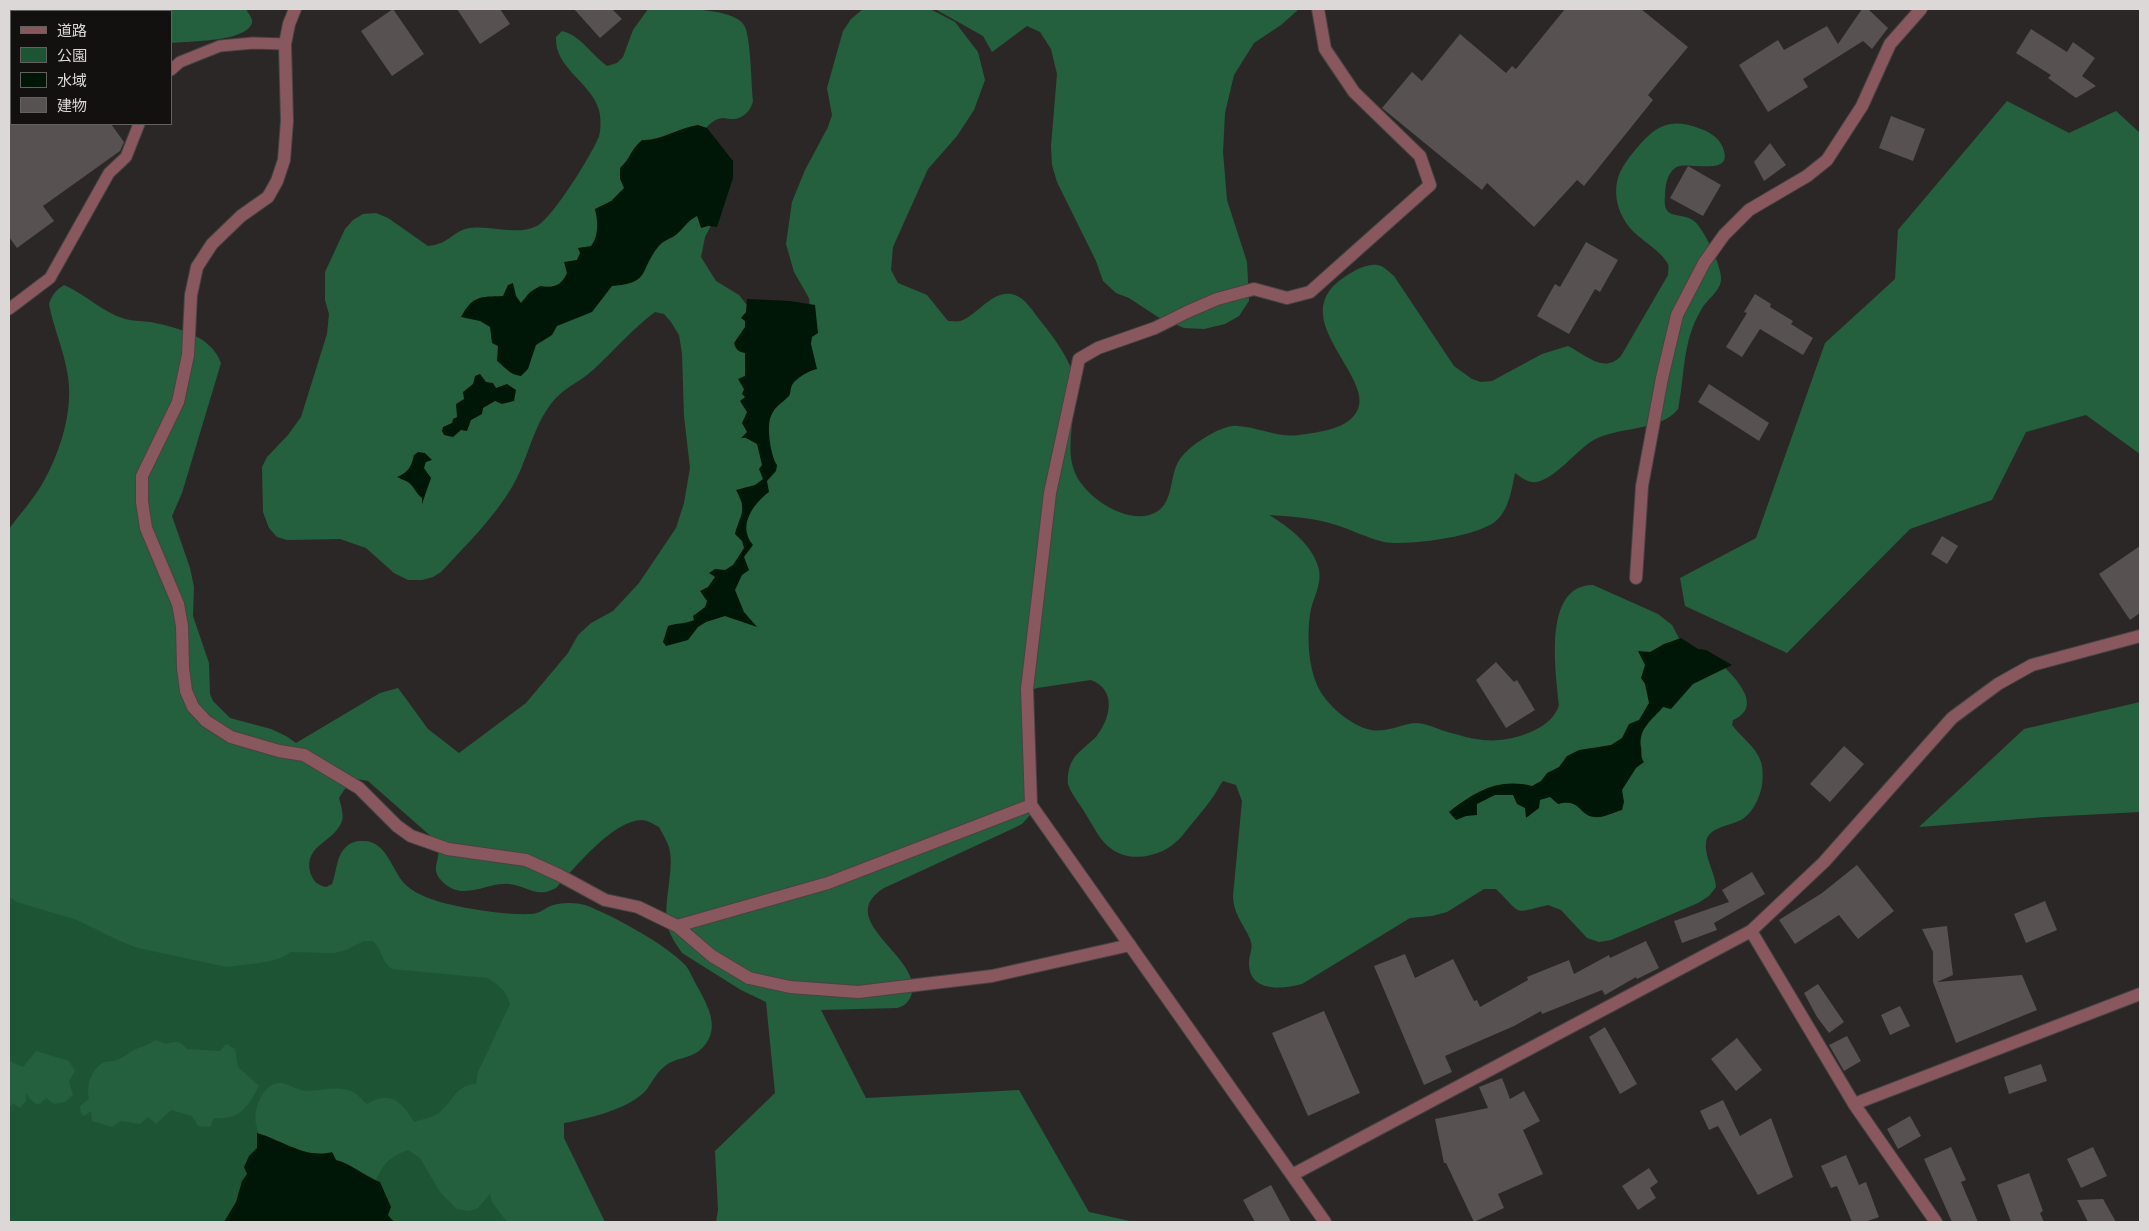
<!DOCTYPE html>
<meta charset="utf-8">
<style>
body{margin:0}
#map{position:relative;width:2149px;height:1231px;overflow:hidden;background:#2c2727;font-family:Helvetica,"Noto Sans JP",sans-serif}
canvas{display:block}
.frame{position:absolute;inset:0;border:10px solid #dcd8d8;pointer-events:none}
.legend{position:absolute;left:10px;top:10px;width:162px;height:115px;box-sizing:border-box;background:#131010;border:1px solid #636060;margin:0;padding:6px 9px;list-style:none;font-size:15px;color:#dcd8d8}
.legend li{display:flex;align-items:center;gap:10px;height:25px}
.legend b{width:25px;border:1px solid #636060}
</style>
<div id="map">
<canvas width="2149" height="1231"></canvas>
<div class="frame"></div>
<ul class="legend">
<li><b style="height:6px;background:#89585e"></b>道路</li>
<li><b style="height:14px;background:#1d5534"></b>公園</li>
<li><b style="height:14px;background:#001606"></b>水域</li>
<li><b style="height:14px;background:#575151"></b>建物</li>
</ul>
</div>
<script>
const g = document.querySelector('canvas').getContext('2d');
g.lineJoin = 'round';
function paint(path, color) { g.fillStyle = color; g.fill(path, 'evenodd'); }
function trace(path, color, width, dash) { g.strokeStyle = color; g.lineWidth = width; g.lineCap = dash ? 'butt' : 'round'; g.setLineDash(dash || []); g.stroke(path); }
paint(new Path2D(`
 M 9,777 L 555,975 L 551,1222 L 9,1222 Z`), '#1d5534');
paint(new Path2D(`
 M 9,9 L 246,9 C 248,13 253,18 252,23 C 246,42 189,41 171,43 L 171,11 L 11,11 L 11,50 L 9,51 Z
 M 648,9 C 670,9 731,6 744,25 C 751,36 751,84 753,101 C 751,111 742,120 731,119 C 728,119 726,118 723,118 C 714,118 707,127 701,133 L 602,240 L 510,357 L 694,209 L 713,222 L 705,237 L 701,257 L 716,281 L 739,295 L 753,313 L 812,324 L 809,298 L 794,272 L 786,244 L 792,202 L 805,170 L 828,127 L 832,115 L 827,88 L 843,31 L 851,19 L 863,9 L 930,9 L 955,22 L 978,52 L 985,80 L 974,110 L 957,136 L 928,169 L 893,247 L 891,270 L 898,283 L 927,295 L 948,321 C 951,321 957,322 960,321 C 977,316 991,291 1011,294 C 1024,296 1032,310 1039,319 C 1051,334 1064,351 1071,368 C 1073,374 1072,383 1073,389 C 1077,437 1053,468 1102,503 C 1113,511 1131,518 1145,516 C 1175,511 1168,481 1178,462 C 1185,450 1201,439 1213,433 C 1219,430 1231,425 1237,426 C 1258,427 1278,438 1299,435 C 1318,432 1349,430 1358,409 C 1369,386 1324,344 1323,314 C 1322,306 1325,296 1330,290 C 1339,279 1362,263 1377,265 C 1384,266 1389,272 1394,276 L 1454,366 L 1472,379 L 1481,382 L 1492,381 L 1542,354 L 1568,346 C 1586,355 1604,374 1621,356 L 1668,275 C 1668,270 1670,265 1666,261 C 1660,252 1649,245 1641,238 C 1623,225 1613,203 1617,182 C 1620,168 1628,159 1636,149 C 1656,125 1670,117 1701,129 C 1710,132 1720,139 1723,148 C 1735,179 1685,159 1675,168 C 1667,174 1665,186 1665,196 C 1662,222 1681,211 1694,221 C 1704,229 1722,267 1721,279 C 1721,291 1707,299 1701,310 C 1682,342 1685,374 1678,409 C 1661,432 1616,426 1592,441 C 1576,451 1555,479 1536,482 C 1528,483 1522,478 1515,473 C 1512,488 1509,508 1498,519 C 1481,537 1407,546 1384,542 C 1367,538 1350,529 1333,524 C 1314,518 1289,516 1269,515 C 1289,527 1314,546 1319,570 C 1322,585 1312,600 1310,614 C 1307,637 1308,664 1317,685 C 1325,704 1351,726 1371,730 C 1386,733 1401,724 1416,723 C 1424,723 1434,727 1441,730 C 1462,736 1479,742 1500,740 C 1521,738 1553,727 1559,705 C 1556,672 1542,585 1593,585 L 1658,614 L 1672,625 L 1682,644 L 1639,725 L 1622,746 L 1528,800 L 1630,749 L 1656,698 L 1721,664 C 1736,678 1764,707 1733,720 L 1732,725 C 1741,737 1756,747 1761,762 C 1763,768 1763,778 1762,785 C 1760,797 1754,810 1744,818 C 1733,826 1708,826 1706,842 C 1704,857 1715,872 1716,887 L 1709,896 L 1698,903 L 1611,940 L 1599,942 L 1587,938 L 1561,910 L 1548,905 C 1511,914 1523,915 1496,889 L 1484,889 L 1447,912 L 1432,916 L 1410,918 L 1302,984 C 1283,989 1249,993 1249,963 C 1249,954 1254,948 1250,939 C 1243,922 1234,916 1233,896 L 1242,801 L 1236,785 L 1223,781 C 1219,786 1217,791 1213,797 C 1204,810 1192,823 1182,836 C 1166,855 1135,864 1113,850 C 1100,842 1093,825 1085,813 C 1080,804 1071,794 1068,784 C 1067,775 1069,765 1074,758 C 1080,750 1089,744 1096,737 C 1111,718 1117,690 1091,680 L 1037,688 L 1032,690 L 1031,814 L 1022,824 L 1012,829 L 884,888 C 831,921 926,958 911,996 C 908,1003 904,1006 897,1008 L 821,1010 L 866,1098 L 1019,1090 L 1089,1212 L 1134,1222 L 716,1222 L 718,1210 L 715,1151 L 775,1093 L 766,1002 L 741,990 L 682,953 C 678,947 673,940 670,933 C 660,912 674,876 670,852 C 669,843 663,835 659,827 C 653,824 648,820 641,820 C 612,821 575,868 556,888 C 535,899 529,886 509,884 C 486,882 461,904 440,879 C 431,868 440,861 438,849 C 438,846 435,842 434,839 L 368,781 L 356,779 L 344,790 L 339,798 C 341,805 344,815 342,821 C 335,842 304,844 310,872 C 313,881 317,885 326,887 L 332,884 C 337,872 336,855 347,846 C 350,843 356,841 361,841 C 388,839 391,872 407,886 C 417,895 435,901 448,904 C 474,910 504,915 531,914 C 538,914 543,910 548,907 C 558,902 575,902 585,905 C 612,915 667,945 686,966 C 690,971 693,979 697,986 C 708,1006 723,1031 699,1051 C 690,1058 675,1058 665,1066 C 656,1073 653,1081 647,1089 C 631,1109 587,1119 564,1123 L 564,1138 L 605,1222 L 507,1222 L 492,1202 L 490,1194 L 478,1208 L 469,1211 L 457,1209 L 440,1192 L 420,1158 L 408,1150 C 386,1158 381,1167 373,1189 L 262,1143 C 260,1137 257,1130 256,1124 C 253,1109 263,1082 281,1083 C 289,1084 296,1090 307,1091 C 323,1091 338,1085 353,1092 C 358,1094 363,1101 367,1104 C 391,1090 401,1101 414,1122 C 422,1119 433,1118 440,1112 C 453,1101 457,1084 476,1084 L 478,1072 L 510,1004 C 507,991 498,984 487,978 L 392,969 C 380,960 383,950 373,941 L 364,941 L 346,950 L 333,953 L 291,952 L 281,958 L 266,962 L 227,967 L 138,948 L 120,941 L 77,920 L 17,902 L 9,897 L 9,529 C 19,515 32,501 41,486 C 60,454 75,408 67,371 C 63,348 53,326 49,304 C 52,295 56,290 64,285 C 85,294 102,312 125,319 C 133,321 143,321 151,322 C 177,328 211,335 221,363 L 182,493 L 172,516 L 190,568 L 194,587 L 193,616 L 209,663 L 210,694 L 213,701 L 230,718 L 271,729 L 286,736 L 296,743 L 380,693 L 398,688 L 428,729 L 459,753 L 526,703 L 568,653 L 578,635 L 591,623 L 613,611 L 639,583 L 676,528 L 684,503 L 690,468 L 684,416 L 682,353 L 679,335 L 671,322 L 664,314 L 655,312 C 632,329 615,350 594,369 C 577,385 563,386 548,408 C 532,431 526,464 512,487 C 493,519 466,545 441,572 L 433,577 L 422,580 L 408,580 L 394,573 L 366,548 L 340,539 L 287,540 L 277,537 L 269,528 L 263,512 L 262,467 L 267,457 L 288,435 L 301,417 L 327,334 L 329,314 L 325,300 L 325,272 L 345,229 L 353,220 L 363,214 L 376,213 L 388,218 L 428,246 C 448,244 451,234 465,229 C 489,223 514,237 537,226 C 552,219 593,153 599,136 C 601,129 601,118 599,110 C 591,82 554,68 556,37 L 562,31 C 580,35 592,55 607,66 L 617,63 L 623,57 L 633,30 Z
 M 935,9 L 1299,9 L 1281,25 L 1254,43 L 1234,75 L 1225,113 L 1223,152 L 1227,200 L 1247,262 L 1249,301 L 1239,316 L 1225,324 L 1204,329 L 1184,328 L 1158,317 L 1129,298 L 1116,293 L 1103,281 L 1096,261 L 1057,182 L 1052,165 L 1051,146 L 1057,74 L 1051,49 L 1040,32 L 1027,26 L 992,52 L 983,36 Z
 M 2007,101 L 2069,133 L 2116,111 L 2140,133 L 2140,454 L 2086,415 L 2026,432 L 1992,500 L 1910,529 L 1787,653 L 1685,606 L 1680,578 L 1756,538 L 1825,343 L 1895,279 L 1898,230 Z
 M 2140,702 L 2140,812 L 2045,817 L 1919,827 L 2024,729 Z
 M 155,1040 L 166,1044 C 176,1040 181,1042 187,1049 L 220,1051 L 226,1044 L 235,1049 L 238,1067 L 259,1086 C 247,1108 240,1120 214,1118 L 210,1127 L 198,1126 L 192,1116 L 171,1110 L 156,1124 L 148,1117 L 140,1124 L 121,1121 L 112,1127 L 92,1121 L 91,1111 L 84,1116 L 81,1114 L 80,1106 L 89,1099 C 86,1086 91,1068 105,1062 C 109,1061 113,1062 117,1060 C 123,1058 128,1053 134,1050 C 142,1046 148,1046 155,1040 Z
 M 36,1051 L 69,1061 L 75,1071 L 69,1081 L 73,1095 L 65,1102 L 54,1104 L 46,1098 L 38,1105 L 31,1100 L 26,1093 L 26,1101 L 20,1108 L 12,1103 L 9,1109 L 9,1061 L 23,1067 Z`), '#24603d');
paint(new Path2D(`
 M 698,125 L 707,128 L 733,161 L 733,178 L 717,227 L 708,226 L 701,228 L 697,216 C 686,222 685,227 677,234 C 671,239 663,240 658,247 C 639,271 651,283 612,286 L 592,312 L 557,326 L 552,335 L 536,345 L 528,369 L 521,376 C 510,375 506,368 497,361 L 498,346 L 492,343 L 490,327 L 480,321 L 461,317 C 473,295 480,297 503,296 L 508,285 L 513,283 L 516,296 L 521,303 L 530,292 L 540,286 C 554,288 561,286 567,273 L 564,262 L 577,260 L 580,253 L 578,248 L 591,246 C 599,236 598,221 595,209 L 611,201 L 624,188 L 620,179 L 620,168 C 631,158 630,150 642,140 C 661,141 678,128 698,125 Z
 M 747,299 L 790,301 L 815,305 L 818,333 L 812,337 L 811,344 L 817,369 C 810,370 796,378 792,385 C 790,389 791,393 789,396 C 781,404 776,405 771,416 C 766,426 771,457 777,465 L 776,471 L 767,481 L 769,492 C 753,504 737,526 753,545 L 744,557 L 749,570 L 742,575 L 735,590 L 744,612 L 757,627 L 725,616 L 706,622 L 698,627 L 688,640 L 666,646 L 663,642 L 668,626 C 677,623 685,624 694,620 L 693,616 L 705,607 L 707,601 L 700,591 L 708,587 L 715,577 L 709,573 L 715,569 L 725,570 L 733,565 L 744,548 L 742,541 L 735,534 C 740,515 748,511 736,490 L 755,485 L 763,479 L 759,469 L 762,465 L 757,444 L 746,438 L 741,438 L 747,432 L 742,423 L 747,412 L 740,401 L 745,397 L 742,394 L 744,389 L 738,379 L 745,376 L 745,353 C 739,352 736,350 734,343 L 745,327 L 745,321 L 741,318 L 746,312 Z
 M 480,374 L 486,382 L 493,383 L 496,388 L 507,384 L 516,390 L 514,401 L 502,404 L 495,401 L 483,408 L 482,414 L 471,420 L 467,431 L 461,430 L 453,437 L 444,435 L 442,431 L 443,427 L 452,423 L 453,419 L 457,417 L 456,404 L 464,399 L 463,392 L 473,384 L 475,376 Z
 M 418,452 L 425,453 L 432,460 L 426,462 L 424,468 L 431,478 L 422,504 L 422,498 C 416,494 414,486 408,482 C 405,480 400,479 397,477 C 408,472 411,468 414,455 Z
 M 1681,638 L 1698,649 L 1706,650 L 1732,665 L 1693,684 L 1671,709 L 1663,707 C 1652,720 1638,729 1641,747 C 1642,753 1640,756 1644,762 L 1636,768 L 1622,790 L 1624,802 L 1622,810 C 1612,813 1604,818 1594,817 C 1578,815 1581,798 1558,804 L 1550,797 L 1540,800 L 1539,808 L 1526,818 L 1525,808 L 1517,804 L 1513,795 L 1495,795 L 1477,804 L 1477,815 L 1466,816 L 1456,820 L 1449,812 C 1476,791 1498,778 1532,786 L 1541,781 L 1547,773 L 1559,767 L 1567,756 L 1579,750 L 1611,745 L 1622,738 L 1629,724 L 1639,720 L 1649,703 L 1645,684 L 1641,678 L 1645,665 L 1638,651 L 1650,652 L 1664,644 Z
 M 257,1133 C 282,1140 305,1159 332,1152 L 336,1160 C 352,1164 364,1176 380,1182 L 391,1207 L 388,1215 L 394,1222 L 224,1222 L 236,1202 L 242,1181 L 247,1174 L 244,1167 L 249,1156 L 257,1148 Z`), '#001606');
paint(new Path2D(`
 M 393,9 L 424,54 L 392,76 L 361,31 Z
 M 457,9 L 500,9 L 510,24 L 480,44 Z
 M 574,9 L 612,9 L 622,19 L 600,38 Z
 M 1565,9 L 1641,9 L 1688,47 L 1648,95 L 1653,100 L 1584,186 L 1577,180 L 1534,227 L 1487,183 L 1482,190 L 1382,108 L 1412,72 L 1422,81 L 1460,34 L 1506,73 L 1512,66 L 1516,69 Z
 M 1862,9 L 1868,9 L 1888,28 L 1872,49 L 1863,41 L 1803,79 L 1808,87 L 1768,112 L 1739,65 L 1778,40 L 1784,50 L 1827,26 L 1838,44 Z
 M 2031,29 L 2067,52 L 2073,42 L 2095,58 L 2082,76 L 2096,86 L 2076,98 L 2048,78 L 2051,75 L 2016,53 Z
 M 1891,116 L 1925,129 L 1913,161 L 1879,148 Z
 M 9,124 L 111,124 L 124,142 L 120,151 L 43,206 L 54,221 L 17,248 L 9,237 Z
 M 1770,143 L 1786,165 L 1764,181 L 1754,162 Z
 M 1688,166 L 1721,185 L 1703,216 L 1670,198 Z
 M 1586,242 L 1618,260 L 1600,292 L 1595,289 L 1569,334 L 1537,316 L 1555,284 L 1560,287 Z
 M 1755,294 L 1771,304 L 1770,307 L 1793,321 L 1791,324 L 1813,338 L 1803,355 L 1760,329 L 1742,357 L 1726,347 L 1747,313 L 1744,312 Z
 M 1709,384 L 1769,423 L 1759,441 L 1698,402 Z
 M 1942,536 L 1958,546 L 1947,564 L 1931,554 Z
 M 2140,546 L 2140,613 L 2130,620 L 2099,574 Z
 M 1496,662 L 1514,682 L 1517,680 L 1535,710 L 1506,728 L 1476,680 Z
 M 1844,746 L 1864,764 L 1830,802 L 1810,784 Z
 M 1857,865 L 1894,911 L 1858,939 L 1839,915 L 1795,944 L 1779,920 L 1822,893 Z
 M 1752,872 L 1765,894 L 1714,923 L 1717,930 L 1682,943 L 1674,921 L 1729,902 L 1722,890 Z
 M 2045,901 L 2057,930 L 2026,943 L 2014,914 Z
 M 1947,926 L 1953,975 L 1937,982 L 2022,975 L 2037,1010 L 1956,1043 L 1933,982 L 1933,952 L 1922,929 Z
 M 1646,941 L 1659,968 L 1637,979 L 1636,977 L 1605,995 L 1602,990 L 1542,1014 L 1541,1011 L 1514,1026 L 1445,1056 L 1452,1072 L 1424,1085 L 1374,966 L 1405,954 L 1415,978 L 1453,959 L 1474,1001 L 1477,1000 L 1480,1007 L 1528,980 L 1527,977 L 1569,960 L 1574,974 L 1609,955 L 1610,958 Z
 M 1818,984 L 1844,1022 L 1829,1033 L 1817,1017 L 1804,993 Z
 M 1900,1006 L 1910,1026 L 1890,1035 L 1881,1015 Z
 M 1324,1011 L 1360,1093 L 1308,1116 L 1272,1033 Z
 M 1605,1027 L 1637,1084 L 1620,1094 L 1589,1037 Z
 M 1847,1036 L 1861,1061 L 1844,1071 L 1829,1045 Z
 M 1737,1038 L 1762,1070 L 1736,1091 L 1711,1059 Z
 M 2041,1064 L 2047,1081 L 2009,1094 L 2004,1077 Z
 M 1502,1078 L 1510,1099 L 1524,1091 L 1540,1121 L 1523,1130 L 1543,1174 L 1498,1194 L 1504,1208 L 1474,1222 L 1446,1163 L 1444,1163 L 1435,1119 L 1488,1108 L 1479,1087 Z
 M 1723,1100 L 1740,1136 L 1771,1118 L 1793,1177 L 1758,1195 L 1718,1126 L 1709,1130 L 1700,1111 Z
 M 1910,1116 L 1921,1136 L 1898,1149 L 1887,1129 Z
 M 1951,1147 L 1966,1180 L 1961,1182 L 1978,1222 L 1952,1222 L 1924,1159 Z
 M 2093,1147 L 2107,1176 L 2081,1188 L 2067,1159 Z
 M 1846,1155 L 1859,1185 L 1866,1182 L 1879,1217 L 1865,1222 L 1852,1222 L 1837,1186 L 1831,1188 L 1821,1166 Z
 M 1649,1168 L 1658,1182 L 1650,1188 L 1656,1198 L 1638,1210 L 1622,1186 Z
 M 2029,1173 L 2043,1211 L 2040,1213 L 2044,1222 L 2011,1222 L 1997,1185 Z
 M 1271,1185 L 1291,1222 L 1255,1222 L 1243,1200 Z
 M 2103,1199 L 2116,1222 L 2088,1222 L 2077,1200 Z`), '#575151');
const service = new Path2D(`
 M 171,70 L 180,62 L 220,46 L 253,43 L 285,44
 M 9,309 L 50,278 L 109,173 L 126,157 L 139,124`);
const minor = new Path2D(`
 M 295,9 L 289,24 L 285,44 L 287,121 L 284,160 L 277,181 L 268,197 L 241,216 L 212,244 L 197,267 L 191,295 L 188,355 L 178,402 L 142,476 L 142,502 L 146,528 L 178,604 L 182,626 L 183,668 L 186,691 L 193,707 L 206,721 L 231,737 L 279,751 L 304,755 L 359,788 L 397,826 L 411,836 L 448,849 L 526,860 L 559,875 L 605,900 L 638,907 L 677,926 L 712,956 L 749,978 L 790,987 L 858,992 L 992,976 L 1130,945
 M 1318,9 L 1325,49 L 1354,92 L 1420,156 L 1430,185 L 1310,292 L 1287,298 L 1254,289 L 1217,299 L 1187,312 L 1155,328 L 1098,348 L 1079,359 L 1050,493 L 1027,689 L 1031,805 L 1325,1222
 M 1636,578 L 1642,486 L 1662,378 L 1677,315 L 1704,263 L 1724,235 L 1749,210 L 1807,176 L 1827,160 L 1862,106 L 1890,44 L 1921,9
 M 677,926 L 828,883 L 1031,805
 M 1751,931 L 1854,1104 L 1936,1222
 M 1854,1104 L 2140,994
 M 1292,1175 L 1751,931 L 1824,862 L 1952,718 L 1998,684 L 2032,665 L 2140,636`);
trace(service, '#484343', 13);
trace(minor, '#484343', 14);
trace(service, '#89585e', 11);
trace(minor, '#89585e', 12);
</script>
